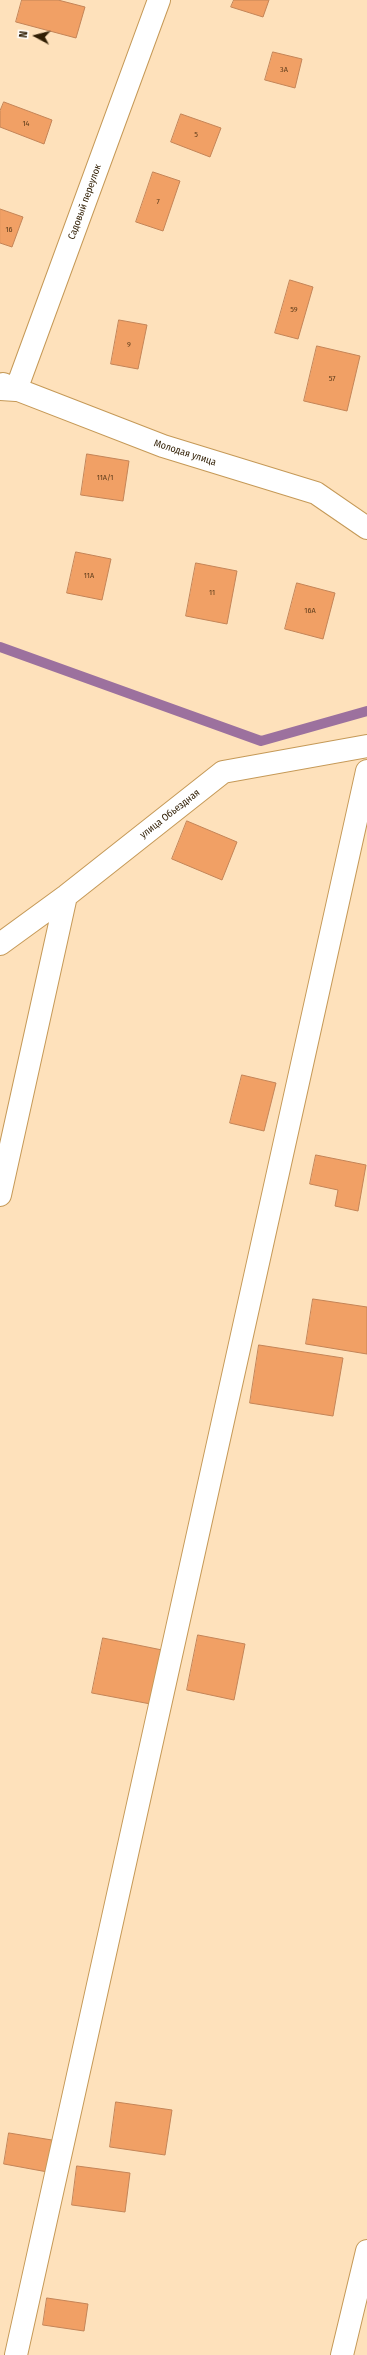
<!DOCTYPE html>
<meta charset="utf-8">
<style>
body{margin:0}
#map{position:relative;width:367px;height:2355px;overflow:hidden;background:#fee1bb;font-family:"Fira Sans Condensed",sans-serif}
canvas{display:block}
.north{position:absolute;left:16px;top:16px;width:40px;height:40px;-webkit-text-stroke:3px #fff;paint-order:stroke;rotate:277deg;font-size:11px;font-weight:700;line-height:16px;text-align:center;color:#301e03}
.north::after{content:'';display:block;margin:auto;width:14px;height:18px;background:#301e03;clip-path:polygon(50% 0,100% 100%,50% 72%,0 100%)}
</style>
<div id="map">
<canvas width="367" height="2355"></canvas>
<div class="north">N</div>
</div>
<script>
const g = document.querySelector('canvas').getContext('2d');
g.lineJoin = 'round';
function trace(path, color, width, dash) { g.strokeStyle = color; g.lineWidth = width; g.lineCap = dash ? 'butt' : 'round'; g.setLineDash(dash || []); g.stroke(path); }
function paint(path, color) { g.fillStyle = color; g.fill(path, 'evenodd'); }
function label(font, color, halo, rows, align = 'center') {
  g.font = font + ' "Fira Sans Condensed",sans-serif'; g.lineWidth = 4; g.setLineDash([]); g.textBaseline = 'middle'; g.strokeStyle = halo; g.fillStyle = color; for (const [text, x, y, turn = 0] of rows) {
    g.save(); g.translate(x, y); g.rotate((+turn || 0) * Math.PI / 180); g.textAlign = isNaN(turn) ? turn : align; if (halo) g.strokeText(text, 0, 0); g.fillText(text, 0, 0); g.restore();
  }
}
trace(new Path2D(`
 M 0,647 L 261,741 L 367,711`), '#9c719e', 10);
const building = new Path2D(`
 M 22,0 L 58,0 L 85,7 L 76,38 L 16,22 Z
 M 234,0 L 269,0 L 263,17 L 231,7 Z
 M 273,52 L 302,59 L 295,88 L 265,80 Z
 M 4,102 L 52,120 L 44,144 L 0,127 L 0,111 Z
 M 181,114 L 221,128 L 210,157 L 171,142 Z
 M 153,172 L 180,181 L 163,231 L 136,222 Z
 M 0,209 L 23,217 L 12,247 L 0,243 Z
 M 290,280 L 313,287 L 298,339 L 275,333 Z
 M 119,320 L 147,325 L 138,369 L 111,364 Z
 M 317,346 L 360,356 L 347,411 L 304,401 Z
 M 87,454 L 129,461 L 123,501 L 81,495 Z
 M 76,552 L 111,559 L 102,600 L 67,593 Z
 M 196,563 L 237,571 L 227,624 L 186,616 Z
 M 297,583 L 335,593 L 323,639 L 285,629 Z
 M 187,821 L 237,842 L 222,880 L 172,859 Z
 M 242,1075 L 276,1083 L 264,1131 L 230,1123 Z
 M 316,1155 L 366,1165 L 358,1211 L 335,1206 L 338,1190 L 310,1184 Z
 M 313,1299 L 367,1307 L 367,1354 L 306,1344 Z
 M 259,1345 L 343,1358 L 333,1416 L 250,1403 Z
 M 198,1635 L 245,1644 L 234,1700 L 187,1690 Z
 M 103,1638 L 167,1651 L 156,1705 L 92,1693 Z
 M 116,2102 L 172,2110 L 165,2155 L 110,2147 Z
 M 9,2133 L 58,2141 L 53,2173 L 4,2164 Z
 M 77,2166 L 130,2173 L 125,2212 L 72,2205 Z
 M 47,2298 L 88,2304 L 84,2331 L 43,2325 Z`);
paint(building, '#f1a065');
trace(building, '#c48457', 1);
const minor = new Path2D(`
 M 3,384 L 163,446 L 316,493 L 367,528
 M 0,389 L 16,390 L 159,0
 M 0,944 L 66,896 L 223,772 L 367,746
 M 0,1195 L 66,896
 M 16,2355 L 367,771
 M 342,2355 L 367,2251`);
trace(minor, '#c59957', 24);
trace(minor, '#fff', 22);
label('8px', '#603e1c', null, [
 ["3А",284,70],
 ["14",26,124],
 ["5",196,135],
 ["7",158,202],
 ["16",9,230],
 ["59",294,310],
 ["9",129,345],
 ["57",332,379],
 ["11А/1",105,478],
 ["11А",89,576],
 ["11",212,593],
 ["16А",310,611]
]);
label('10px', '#301e03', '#fff', [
 ["Садовый переулок",85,202,-70],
 ["Молодая улица",185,453,18],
 ["улица Обьездная",170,814,-38]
]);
</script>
